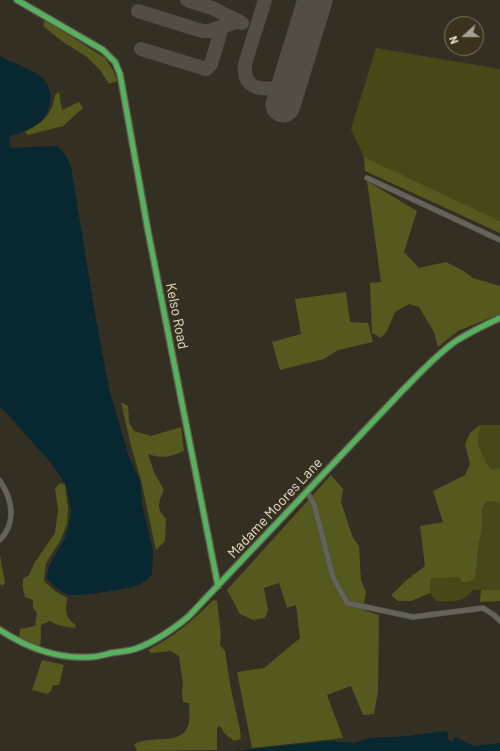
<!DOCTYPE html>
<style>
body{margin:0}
#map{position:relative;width:500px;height:751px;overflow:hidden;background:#342f23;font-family:Barlow,sans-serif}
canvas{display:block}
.north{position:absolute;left:444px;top:16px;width:40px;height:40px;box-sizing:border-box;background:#3a321d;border:1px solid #7e7765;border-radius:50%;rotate:249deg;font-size:11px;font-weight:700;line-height:16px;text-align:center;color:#e3ded2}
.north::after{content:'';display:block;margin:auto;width:14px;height:18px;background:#a6a195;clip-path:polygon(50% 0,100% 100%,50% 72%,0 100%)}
</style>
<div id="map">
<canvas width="500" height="751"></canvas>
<div class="north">N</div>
</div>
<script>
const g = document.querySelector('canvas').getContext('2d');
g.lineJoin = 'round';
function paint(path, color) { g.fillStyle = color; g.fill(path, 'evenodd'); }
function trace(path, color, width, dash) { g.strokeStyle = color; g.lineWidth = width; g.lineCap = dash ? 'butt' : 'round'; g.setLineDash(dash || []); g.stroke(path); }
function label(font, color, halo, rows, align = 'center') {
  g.font = font + ' Barlow,sans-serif'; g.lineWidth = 3; g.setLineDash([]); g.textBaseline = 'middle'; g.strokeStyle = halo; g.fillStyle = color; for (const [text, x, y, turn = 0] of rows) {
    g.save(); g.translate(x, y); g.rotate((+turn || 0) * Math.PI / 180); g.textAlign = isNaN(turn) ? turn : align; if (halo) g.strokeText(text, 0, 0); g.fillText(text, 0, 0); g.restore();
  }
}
paint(new Path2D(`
 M 376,48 L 500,69 L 500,221 L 364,157 L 351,129 Z
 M 480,425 L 500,425 L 500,468 L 492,470 L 486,463 L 478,444 Z
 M 487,501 L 494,501 L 500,504 L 500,590 L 473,590 C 465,602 450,602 436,601 L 430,593 L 430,579 L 459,577 L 476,572 L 478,552 L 483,518 L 482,509 Z`), '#464817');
paint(new Path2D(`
 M 45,20 L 105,58 L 113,70 L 117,81 L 109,84 L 100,70 L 87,57 L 63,42 L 43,26 Z
 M 59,92 L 62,110 L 79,102 L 83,108 L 63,126 L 28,135 L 25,132 C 44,121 51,117 55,95 Z
 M 364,157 L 500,221 L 500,233 L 365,171 Z
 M 367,181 L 417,211 L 404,252 L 419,268 L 446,262 L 462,270 L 473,278 L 500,286 L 500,314 L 458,331 L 438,347 L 434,332 L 419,307 L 409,304 L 395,312 L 387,331 L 381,338 L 372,333 L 370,283 L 381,282 Z
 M 346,292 L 350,322 L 368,323 L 373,342 L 338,350 L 324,359 L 280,370 L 272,342 L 301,334 L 295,299 Z
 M 121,402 L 128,406 L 129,422 L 134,431 L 151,436 L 181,427 L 184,451 C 170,457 163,459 148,454 L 154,472 L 164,490 C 158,504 156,507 166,519 L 165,541 L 156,550 L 141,480 L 131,446 Z
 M 480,425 L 478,444 L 486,463 L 492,470 L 500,468 L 500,504 L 494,501 L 487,501 L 482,509 C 484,523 480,537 478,551 C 477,561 477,570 474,580 L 467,582 L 462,582 L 459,577 L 430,579 L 430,593 L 411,601 L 398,601 L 391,595 L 408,579 L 425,566 L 420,526 L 443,522 L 433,491 L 465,475 L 470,464 L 465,444 L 470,433 Z
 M 331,475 L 343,489 L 341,502 L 353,538 L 359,546 L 361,580 L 366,592 L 363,610 L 379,615 L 378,692 L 374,714 L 363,715 L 351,686 L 327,695 L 343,738 L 252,748 L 237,672 L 264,668 L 300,638 L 296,605 L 287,608 L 279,583 L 264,588 L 268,610 L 265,618 L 253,620 L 240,614 L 227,590 Z
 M 60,483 L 65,485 L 68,508 L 67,524 L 60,541 L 46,563 L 44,581 L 55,591 L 67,598 C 66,610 64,617 75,624 L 76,628 C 66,627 58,626 50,621 L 41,625 C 40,632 42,638 40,645 L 35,645 L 19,638 L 20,629 L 35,626 L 36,618 L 37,613 L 33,608 L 33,600 L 25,597 L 23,589 L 23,579 L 29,575 L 35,562 L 55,533 L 58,510 L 55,489 Z
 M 0,555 L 5,583 L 2,586 L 0,584 Z
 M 481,590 L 500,590 L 500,601 L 480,602 Z
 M 213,600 L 217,601 L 221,635 L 220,645 L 225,651 L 231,690 L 240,729 L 241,739 L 234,741 L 225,734 L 220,726 L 217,728 L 217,750 L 137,751 L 134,744 C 139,742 145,740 150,740 C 162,738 180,742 187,728 C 191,722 189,710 189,703 L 183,702 L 182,694 L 183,684 L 179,656 L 171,651 L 151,653 L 148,650 C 172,638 194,620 213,600 Z
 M 42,660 L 64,665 L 59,685 L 53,685 L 51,691 L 47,694 L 32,690 Z`), '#55591d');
paint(new Path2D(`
 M 0,56 C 13,63 27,68 39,75 C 55,86 53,110 40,122 C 32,129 19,133 9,137 L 10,148 L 58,146 L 66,156 L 71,167 L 96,320 L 109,389 L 129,457 L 140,481 L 142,504 L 153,551 L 152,574 C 147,580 141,585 132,587 C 120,590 82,596 70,595 C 62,593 53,585 47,579 L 49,566 L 65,538 L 69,524 L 71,511 L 66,485 L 51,463 L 0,406 Z
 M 446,731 L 449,734 L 447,739 L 452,742 L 455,737 L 474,746 L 500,743 L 500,751 L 235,751 L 328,741 L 354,743 L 369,738 L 408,736 Z`), '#072731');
trace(new Path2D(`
 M 187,0 L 212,8 L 242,23
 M 265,0 L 245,64 C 242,95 270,89 289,86
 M 138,11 L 202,31 L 209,31 L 239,21
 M 141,49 L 206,69 L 211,64 L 222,27`), '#524e44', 14);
trace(new Path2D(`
 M 283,105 L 315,0`), '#524e44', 35);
const street = new Path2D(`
 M 367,178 L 500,240
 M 0,481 C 12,499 17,522 0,540
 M 307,492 L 314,504 L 333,577 L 347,603 L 413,617 L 483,608 L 494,615 L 500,621`);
const secondary = new Path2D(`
 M 17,0 L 103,50 L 115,62 L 120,74 L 148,231 L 218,586
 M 0,630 C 26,647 58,659 90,657 C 97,657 104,655 111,653 C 119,652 128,651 135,649 C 155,642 172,630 188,617 L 403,390 C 420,373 436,355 456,341 C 470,332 485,325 500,318`);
trace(street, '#4f4b41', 6);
trace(secondary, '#4f4b41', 8);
trace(street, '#666259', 5);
trace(secondary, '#656056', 7);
trace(new Path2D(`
 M 17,0 L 103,50 L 115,62 L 120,74 L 148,231 L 218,586
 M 0,630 C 26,647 58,659 90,657 C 97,657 104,655 111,653 C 119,652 128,651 135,649 C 155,642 172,630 188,617 L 403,390 C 420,373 436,355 456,341 C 470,332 485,325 500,318`), '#56b35d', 5);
label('14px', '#e3ded2', '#3a321d', [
 ["Kelso Road",177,316,79],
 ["Madame Moores Lane",275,508,-47]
]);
</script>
